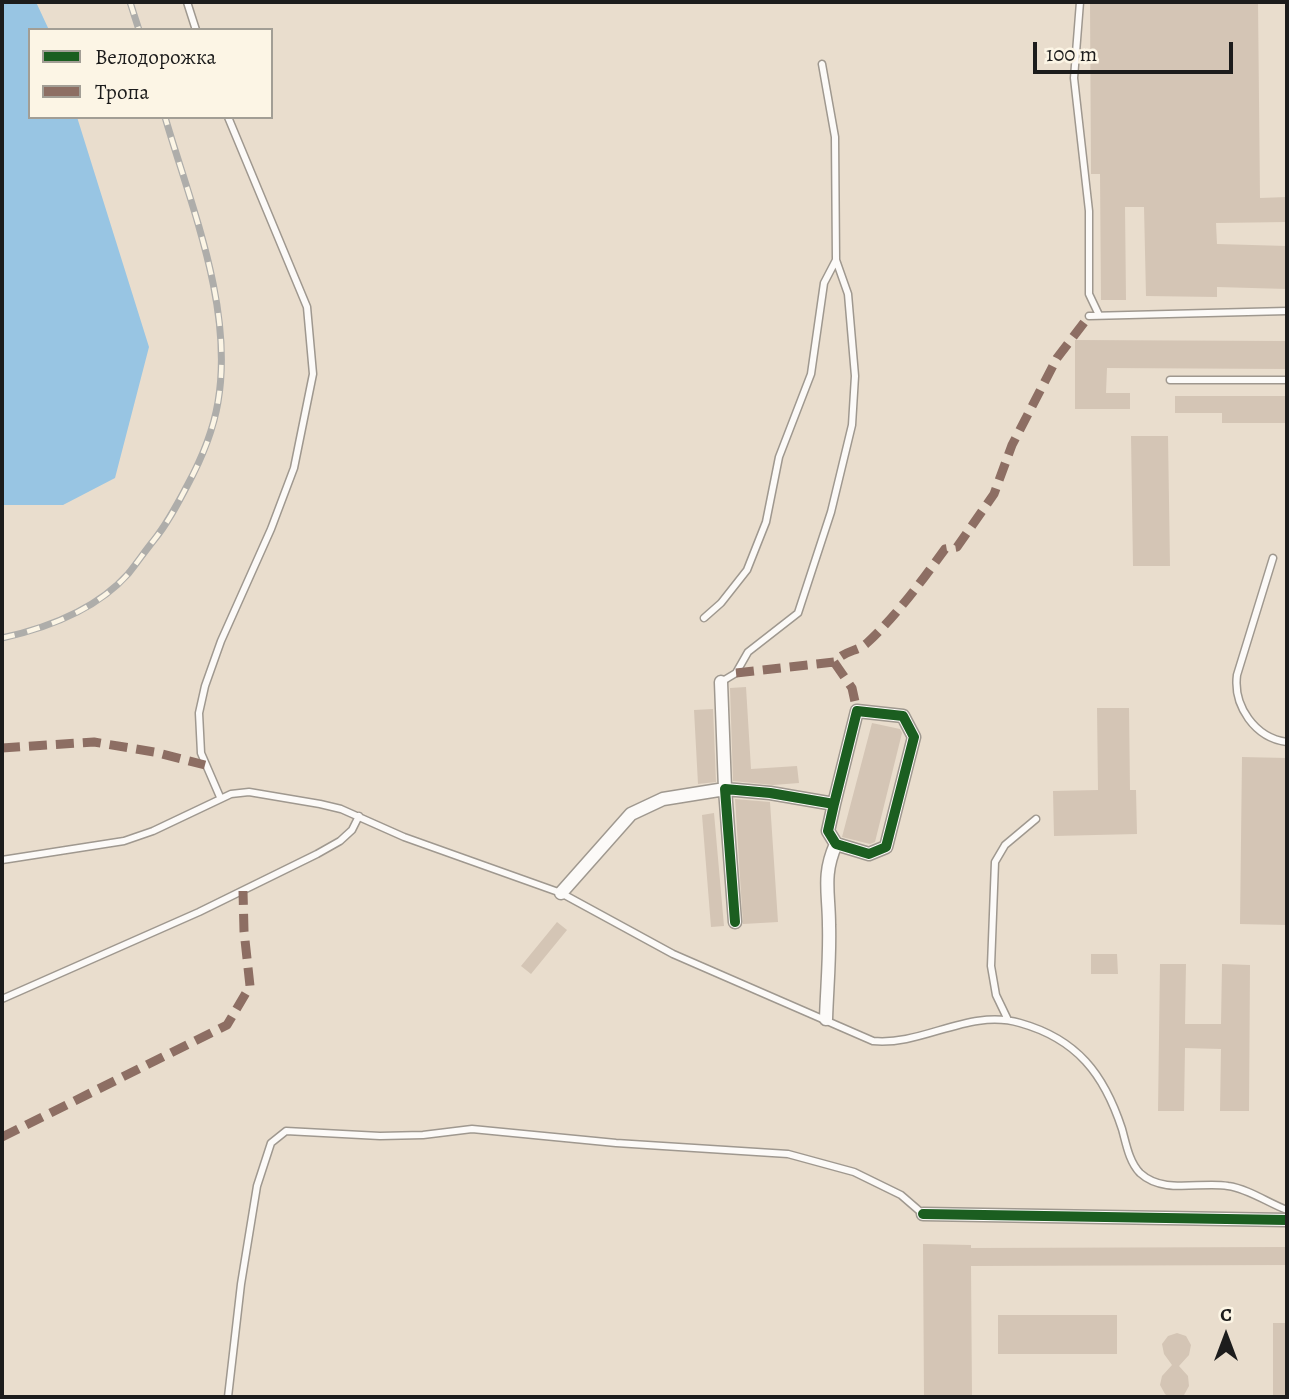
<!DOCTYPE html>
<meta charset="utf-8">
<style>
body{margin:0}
#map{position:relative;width:1289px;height:1399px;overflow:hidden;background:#e9ddcd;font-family:Alegreya,serif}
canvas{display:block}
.frame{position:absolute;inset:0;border:4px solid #1c1c1c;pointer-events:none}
.legend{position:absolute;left:28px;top:28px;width:245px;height:91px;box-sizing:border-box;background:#fcf5e5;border:2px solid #a29e95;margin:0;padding:9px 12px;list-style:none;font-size:21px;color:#1c1c1c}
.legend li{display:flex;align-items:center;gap:14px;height:35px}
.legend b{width:35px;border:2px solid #a29e95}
.north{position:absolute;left:1191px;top:1301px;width:70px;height:70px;-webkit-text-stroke:5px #fcf5e5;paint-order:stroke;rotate:0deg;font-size:19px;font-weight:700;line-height:28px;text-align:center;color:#1c1c1c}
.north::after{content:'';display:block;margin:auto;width:24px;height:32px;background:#1c1c1c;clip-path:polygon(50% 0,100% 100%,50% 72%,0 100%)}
.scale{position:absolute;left:1033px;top:42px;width:200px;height:32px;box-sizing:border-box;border:4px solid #1c1c1c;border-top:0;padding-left:9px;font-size:21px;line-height:24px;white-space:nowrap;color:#1c1c1c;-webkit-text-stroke:5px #fcf5e5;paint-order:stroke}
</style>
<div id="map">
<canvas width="1289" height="1399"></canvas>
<div class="frame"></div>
<ul class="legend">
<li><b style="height:9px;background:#1b5e20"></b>Велодорожка</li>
<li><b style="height:9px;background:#8d6e63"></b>Тропа</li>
</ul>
<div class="north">С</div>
<div class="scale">100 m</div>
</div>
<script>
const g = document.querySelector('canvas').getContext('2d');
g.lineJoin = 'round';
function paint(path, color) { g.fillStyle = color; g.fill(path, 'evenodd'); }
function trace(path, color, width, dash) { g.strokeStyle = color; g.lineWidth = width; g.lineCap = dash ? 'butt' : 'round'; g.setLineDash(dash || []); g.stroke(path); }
paint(new Path2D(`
 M 2,2 L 36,2 L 49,30 L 30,30 L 30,117 L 77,117 L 149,347 L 115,478 L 63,505 L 2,505 Z`), '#98c5e3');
paint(new Path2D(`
 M 1090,2 L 1258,2 L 1260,198 L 1287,197 L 1287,222 L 1216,223 L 1217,244 L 1287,246 L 1287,289 L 1217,287 L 1217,297 L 1146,296 L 1144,207 L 1125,207 L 1126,300 L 1101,300 L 1100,174 L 1091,174 Z
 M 1075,340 L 1287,341 L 1287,369 L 1107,368 L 1106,393 L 1130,393 L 1130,409 L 1075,409 Z
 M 1175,396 L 1287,396 L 1287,423 L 1222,423 L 1222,413 L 1175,413 Z
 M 1131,436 L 1168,436 L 1170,566 L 1133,566 Z
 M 746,687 L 751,769 L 797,766 L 799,783 L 773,785 L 733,781 L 730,688 Z
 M 1097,708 L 1129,708 L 1130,790 L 1136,790 L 1137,834 L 1054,836 L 1053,791 L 1098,790 Z
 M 713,709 L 716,782 L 698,784 L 694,710 Z
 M 872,723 L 900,729 L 902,733 L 875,842 L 870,844 L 842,837 Z
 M 1242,757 L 1287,758 L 1287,925 L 1240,924 Z
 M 735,799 L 770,802 L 778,922 L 743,924 Z
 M 714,813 L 724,926 L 711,927 L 702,815 Z
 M 557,922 L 567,930 L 531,974 L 521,966 Z
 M 1091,954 L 1117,954 L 1118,974 L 1091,974 Z
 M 1160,964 L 1186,964 L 1185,1024 L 1221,1024 L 1222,964 L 1250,965 L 1249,1111 L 1220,1111 L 1221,1049 L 1185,1048 L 1184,1111 L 1158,1111 Z
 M 923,1244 L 971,1245 L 971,1248 L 1287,1247 L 1287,1265 L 971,1266 L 972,1397 L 924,1397 Z
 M 998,1315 L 1117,1315 L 1117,1354 L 998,1354 Z
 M 1273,1323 L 1287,1323 L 1287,1397 L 1273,1397 Z
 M 1177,1333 L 1186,1336 L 1191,1345 L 1189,1355 L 1179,1366 L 1188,1376 L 1189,1386 L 1184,1395 L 1169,1397 L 1165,1394 L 1160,1385 L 1162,1376 L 1172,1365 L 1164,1354 L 1162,1344 L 1168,1336 Z`), '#d4c5b5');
const lane = new Path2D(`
 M 187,2 L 196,30
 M 1080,2 L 1074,78 L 1089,211 L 1089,294 L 1099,315
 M 1089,316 L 1287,311
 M 1170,380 L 1287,380
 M 1273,558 L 1237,675 C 1233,706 1255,738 1287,742
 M 704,618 L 721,603 L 747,570 L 766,522 L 779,457 L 811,374 L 824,283 L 836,260
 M 721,682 L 736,673 L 748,652 L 798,613 L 831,512 L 852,425 L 855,376 L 848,294 L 836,260 L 835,137 L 822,64
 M 220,797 L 201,753 L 199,713 L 205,686 L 221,641 L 271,529 L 294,468 L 313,374 L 307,307 L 228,117
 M 2,860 L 124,841 L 153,831 L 231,794 L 249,792 L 320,804 L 341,809 L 404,837 L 561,893 L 673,954 L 873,1041 C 923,1046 969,1008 1020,1023 C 1077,1039 1104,1074 1122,1129 C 1126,1143 1129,1162 1140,1173 C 1164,1195 1200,1181 1228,1186 C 1249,1189 1268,1203 1287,1210
 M 2,999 L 199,912 L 317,854 L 340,841 L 352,830 L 359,816
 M 1008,1020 L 996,995 L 991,966 L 995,862 L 1005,845 L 1036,819
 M 228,1397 L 241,1284 L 257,1186 L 271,1143 L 286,1131 L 380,1136 L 423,1135 L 472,1129 L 616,1143 L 788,1154 L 854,1172 L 901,1195 L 923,1214`);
const street = new Path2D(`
 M 561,893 L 631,814 L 663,799 L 725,789 L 721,682
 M 735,922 L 725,789 L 770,793 L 834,804 L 828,831 L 836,844 L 869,854 L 886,847 L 914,737 L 903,716 L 857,711 L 834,804
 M 826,1019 C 827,988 830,956 829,925 C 829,893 822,875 836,844
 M 923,1214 L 1287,1220`);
trace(lane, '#9f988f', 9);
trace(street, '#9f988f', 15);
trace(lane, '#fcfaf8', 6);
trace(street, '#fcfaf8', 12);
const rail = new Path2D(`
 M 130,2 L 139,30
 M 2,638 C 47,628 96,610 128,574 C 137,563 145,551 154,540 C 167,524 177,505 187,486 C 201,460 213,432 218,402 C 234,308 191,206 165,117`);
trace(rail, '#aeadaa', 7);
trace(rail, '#fcf5e5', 4.5, [13]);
trace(new Path2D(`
 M 834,662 L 852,688 L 857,711
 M 736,673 L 834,662 C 847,649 857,652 867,643 C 897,615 921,582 945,549 L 957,547 L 994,494 L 1012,445 L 1057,358 L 1089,316
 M 2,748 L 94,742 L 154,752 L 205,765
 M 2,1137 L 227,1025 L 250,986 L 244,931 L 243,891`), '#8d6e63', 9, [18, 9]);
trace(new Path2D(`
 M 735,922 L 725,789 L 770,793 L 834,804 L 828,831 L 836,844 L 869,854 L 886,847 L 914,737 L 903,716 L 857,711 L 834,804
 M 923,1214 L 1287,1220`), '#1b5e20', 10);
</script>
